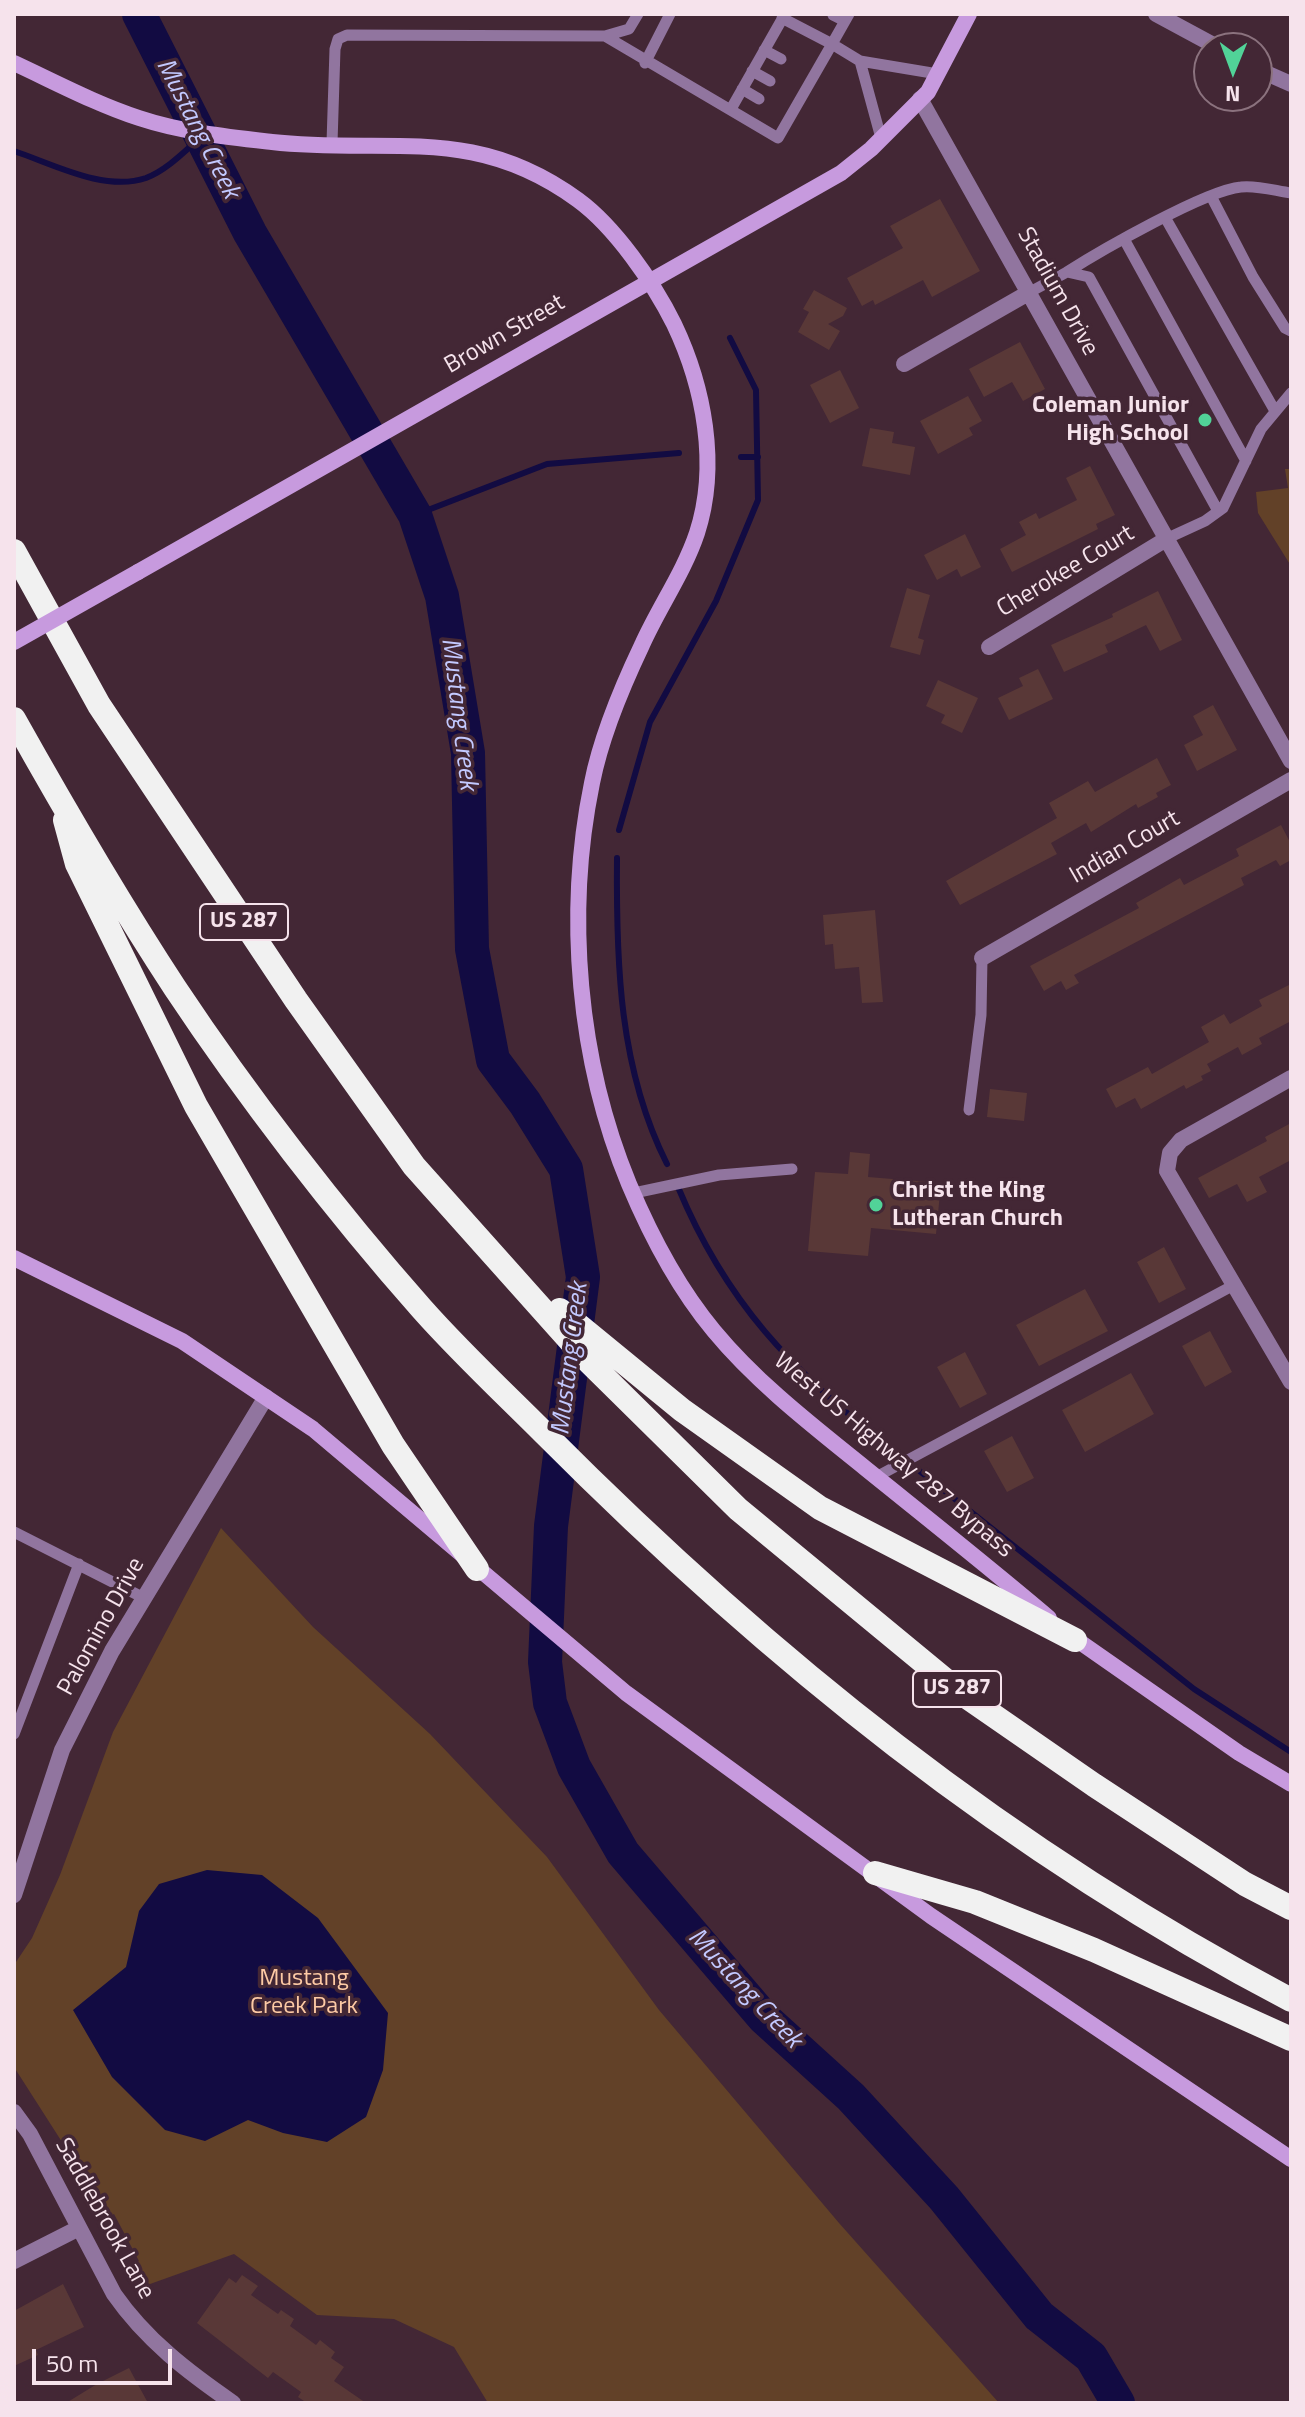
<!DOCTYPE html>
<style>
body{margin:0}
#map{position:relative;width:1305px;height:2417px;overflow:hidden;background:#432735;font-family:"Titillium Web",sans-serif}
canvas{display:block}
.frame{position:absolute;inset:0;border:16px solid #f6e3ec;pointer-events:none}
.north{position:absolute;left:1193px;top:32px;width:80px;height:80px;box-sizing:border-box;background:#432735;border:2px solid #8b727e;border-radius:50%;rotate:181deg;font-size:22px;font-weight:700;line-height:32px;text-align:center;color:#f6e3ec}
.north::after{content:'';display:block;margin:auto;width:28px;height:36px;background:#51d398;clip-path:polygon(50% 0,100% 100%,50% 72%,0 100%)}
.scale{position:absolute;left:32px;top:2349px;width:140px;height:36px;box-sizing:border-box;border:4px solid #f6e3ec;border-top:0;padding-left:10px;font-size:24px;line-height:28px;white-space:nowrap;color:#f6e3ec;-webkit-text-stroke:6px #432735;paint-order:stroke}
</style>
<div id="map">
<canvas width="1305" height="2417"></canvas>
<div class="frame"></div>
<div class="north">N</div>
<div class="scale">50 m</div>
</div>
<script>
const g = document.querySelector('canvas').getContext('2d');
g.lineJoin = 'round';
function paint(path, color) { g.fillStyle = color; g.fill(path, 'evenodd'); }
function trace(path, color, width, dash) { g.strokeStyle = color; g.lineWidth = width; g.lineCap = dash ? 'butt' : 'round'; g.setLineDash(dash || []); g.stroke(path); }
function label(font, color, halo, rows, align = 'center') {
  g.font = font + ' "Titillium Web",sans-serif'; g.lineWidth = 7; g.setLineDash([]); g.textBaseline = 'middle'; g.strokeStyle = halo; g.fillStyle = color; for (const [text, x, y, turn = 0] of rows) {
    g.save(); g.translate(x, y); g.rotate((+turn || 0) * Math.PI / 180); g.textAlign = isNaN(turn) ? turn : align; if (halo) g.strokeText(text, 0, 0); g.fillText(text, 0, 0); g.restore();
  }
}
paint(new Path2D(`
 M 1285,469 L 1291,469 L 1291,566 L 1258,513 L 1256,492 L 1288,488 Z
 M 221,1528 L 313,1627 L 430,1734 L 547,1857 L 659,2010 L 839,2223 L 999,2403 L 488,2403 L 454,2347 L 394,2319 L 317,2315 L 234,2254 L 136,2289 L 126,2269 L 139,2261 L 114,2214 L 100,2221 L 62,2142 L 14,2067 L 14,1965 L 32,1938 L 60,1875 L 113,1732 Z`), '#624128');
paint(new Path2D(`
 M 207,1870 L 262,1875 L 318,1918 L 388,2013 L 383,2070 L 366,2117 L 327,2142 L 283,2133 L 248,2120 L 205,2141 L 165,2130 L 112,2077 L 73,2010 L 126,1967 L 139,1911 L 159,1884 Z`), '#120b42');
trace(new Path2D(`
 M 14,151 C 53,164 104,192 146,178 C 167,170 185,151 201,137
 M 741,457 L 758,457
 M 415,515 L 547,464 L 679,453
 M 619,830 L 650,722 L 716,601 L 758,500 L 756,390 L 730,338
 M 617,858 C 616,963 619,1069 667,1164
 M 678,1187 C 726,1303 792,1370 888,1447
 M 917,1469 L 1194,1689 L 1291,1752`), '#120b42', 6);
trace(new Path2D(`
 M 139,14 L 250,233 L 415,515 L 442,596 L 468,753 L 472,949 L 493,1060 L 525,1103 L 566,1169 L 583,1277 L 551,1526 L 545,1662 L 550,1703 L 574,1767 L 623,1853 L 764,2018 L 851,2097 L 944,2198 L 1039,2316 L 1091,2357 L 1118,2403`), '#120b42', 34);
paint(new Path2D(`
 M 940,199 L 980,271 L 932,297 L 923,280 L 875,305 L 873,300 L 862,306 L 847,278 L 903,248 L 890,226 Z
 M 814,290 L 847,308 L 843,316 L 828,324 L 840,331 L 829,350 L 798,332 L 809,312 L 803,309 Z
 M 1020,342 L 1045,389 L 1023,401 L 1012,382 L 984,397 L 969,369 Z
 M 840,370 L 859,408 L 830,423 L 810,385 Z
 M 968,396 L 982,421 L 969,428 L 973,435 L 938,454 L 920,421 Z
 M 870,428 L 894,432 L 892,443 L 915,447 L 910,475 L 862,466 Z
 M 1090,466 L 1115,515 L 1096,524 L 1098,529 L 1012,572 L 1000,549 L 1026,535 L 1019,522 L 1036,513 L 1039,519 L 1077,500 L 1066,478 Z
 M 965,534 L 981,567 L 961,577 L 957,569 L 937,580 L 924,555 Z
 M 907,588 L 930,595 L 918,638 L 924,640 L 920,655 L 890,647 Z
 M 1158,591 L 1182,640 L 1160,651 L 1146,625 L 1105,645 L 1108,652 L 1064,672 L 1051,645 L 1113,617 L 1112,614 Z
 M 1038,669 L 1053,699 L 1009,720 L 998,698 L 1023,686 L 1019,678 Z
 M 938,680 L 978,698 L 962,733 L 941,723 L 945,715 L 926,706 Z
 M 1213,705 L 1237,750 L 1197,771 L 1184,745 L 1203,735 L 1193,716 Z
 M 1157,758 L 1171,785 L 1156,793 L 1158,797 L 1138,808 L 1136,804 L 1091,832 L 1086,823 L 1051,843 L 1057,854 L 960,905 L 946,881 L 1057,818 L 1049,803 L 1088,781 L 1095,792 Z
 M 1281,825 L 1291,844 L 1291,860 L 1280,866 L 1276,860 L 1241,878 L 1244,885 L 1074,975 L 1079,983 L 1066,990 L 1061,981 L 1044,991 L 1030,966 L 1139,908 L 1136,903 L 1180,878 L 1184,885 L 1239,856 L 1236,849 Z
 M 875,910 L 883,1002 L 862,1003 L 859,967 L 835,969 L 833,944 L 825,945 L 823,915 Z
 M 1291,984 L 1291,1021 L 1259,1038 L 1262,1044 L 1242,1055 L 1238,1047 L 1207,1064 L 1211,1071 L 1201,1076 L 1203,1080 L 1186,1089 L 1184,1085 L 1141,1109 L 1135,1098 L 1116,1108 L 1106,1089 L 1148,1067 L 1152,1074 L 1209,1042 L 1201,1027 L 1224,1014 L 1230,1024 L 1262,1006 L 1259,1000 Z
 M 990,1089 L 1027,1093 L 1024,1121 L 987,1117 Z
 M 1291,1123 L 1291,1160 L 1259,1177 L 1267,1192 L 1247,1202 L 1237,1184 L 1209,1198 L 1198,1178 L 1267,1141 L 1265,1137 Z
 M 850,1152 L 870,1154 L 868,1177 L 941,1183 L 936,1234 L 871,1228 L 868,1256 L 808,1251 L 815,1172 L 848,1174 Z
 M 1164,1247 L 1186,1289 L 1159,1303 L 1137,1262 Z
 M 1085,1289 L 1108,1331 L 1039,1366 L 1016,1325 Z
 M 1210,1331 L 1232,1372 L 1205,1387 L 1182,1346 Z
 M 965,1352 L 987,1394 L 960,1408 L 937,1367 Z
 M 1131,1373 L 1154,1414 L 1085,1452 L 1062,1410 Z
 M 1012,1436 L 1034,1478 L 1007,1492 L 984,1451 Z
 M 242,2275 L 258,2286 L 251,2295 L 278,2314 L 281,2310 L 294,2319 L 290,2326 L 316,2345 L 320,2340 L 335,2352 L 331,2358 L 344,2367 L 334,2381 L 366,2403 L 307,2403 L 298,2397 L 301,2392 L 273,2372 L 268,2378 L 197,2323 L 229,2278 L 236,2283 Z
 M 63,2284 L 84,2327 L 36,2350 L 38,2355 L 14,2366 L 14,2311 Z
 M 129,2368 L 148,2403 L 66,2403 L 97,2384 Z`), '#593837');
trace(new Path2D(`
 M 833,15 L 845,21
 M 782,18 L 832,44 L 849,14
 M 605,36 L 778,138 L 832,44 L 860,61
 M 764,50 L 781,59
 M 645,63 L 670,14
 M 752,71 L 770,81
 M 742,89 L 759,99
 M 731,109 L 785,14
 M 881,138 L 860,61 L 938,74
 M 332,143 L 335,49 L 338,39 L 347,35 L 605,36 L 629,29 L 638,14
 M 1212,198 L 1253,277 L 1285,328 L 1291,331
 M 1166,219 L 1275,411
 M 1124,239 L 1246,461
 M 1067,272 C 1100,251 1206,190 1241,187 C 1257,185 1276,191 1291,193
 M 1030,292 L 1067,272 L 1089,277 L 1218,511
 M 1168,538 L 1205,521 L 1223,508 L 1261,429 L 1291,393
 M 969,1110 L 981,1015 L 982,958
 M 634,1193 L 719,1175 L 792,1169
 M 876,1477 L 1234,1285
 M 14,1532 L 144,1598
 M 14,1734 L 79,1564`), '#91759f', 11);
trace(new Path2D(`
 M 920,99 L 1291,761
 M 904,364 L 1030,292
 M 989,647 L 1168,538
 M 982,958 L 1291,780
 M 1291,1078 L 1181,1140 L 1170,1153 L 1167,1171 L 1291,1382
 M 14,1895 L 62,1750 L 112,1651 L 266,1397
 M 14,2112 L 30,2134 L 114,2294 C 146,2340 188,2372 233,2403
 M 14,2261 L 79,2228`), '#91759f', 16);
trace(new Path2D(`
 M 1156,14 L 1219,48
 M 1257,69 L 1291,84`), '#91759f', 16);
trace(new Path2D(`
 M 14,63 C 55,82 96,104 139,118 C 181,132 228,137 272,142 C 388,155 473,123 578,200 C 615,227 653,282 674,324 C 704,387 719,465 697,533 C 684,572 659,607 642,645 C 622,687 601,737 592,783 C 565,914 578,1061 629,1184 C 650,1234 679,1289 714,1331 C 757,1383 813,1426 865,1468 C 927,1518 989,1567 1049,1618
 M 138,572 L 841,173 L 871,149 L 928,92 L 969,14
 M 14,1258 L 182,1341 L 313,1429 L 626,1693 L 931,1916 L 1291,2159
 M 1067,1633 L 1239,1753 L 1291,1784`), '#c79ade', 16);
trace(new Path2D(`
 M 14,551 L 99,705 L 296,1000 L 414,1166 L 590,1363 L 738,1509 L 961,1693 L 1094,1785 L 1245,1884 L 1291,1908
 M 14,719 C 65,810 118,901 175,988 C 246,1095 337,1213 422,1309 C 461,1353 504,1393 545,1434 C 770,1660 1008,1851 1291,2000
 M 65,820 L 77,864 L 196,1106 L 393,1445 L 477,1569
 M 560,1310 L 682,1410 L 820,1508 L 1075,1640
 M 875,1873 L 975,1902 L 1094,1950 L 1291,2039`), '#f1f1f1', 24);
trace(new Path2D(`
 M 14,642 L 138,572`), '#c79ade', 16);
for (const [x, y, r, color] of [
 [1205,420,8,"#51d398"],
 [876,1205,8,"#51d398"]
]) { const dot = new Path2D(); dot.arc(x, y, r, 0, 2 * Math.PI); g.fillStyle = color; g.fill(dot); trace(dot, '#432735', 3); }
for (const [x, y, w] of [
 [244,922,88],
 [957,1689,88]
]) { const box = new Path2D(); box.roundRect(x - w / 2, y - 18, w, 36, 6); g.fillStyle = '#432735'; g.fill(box); trace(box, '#f6e3ec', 2); }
label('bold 22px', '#f6e3ec', null, [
 ["US 287",244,922],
 ["US 287",957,1689]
]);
label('24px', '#f6e3ec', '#432735', [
 ["Stadium Drive",1057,292,61],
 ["Brown Street",505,335,-30],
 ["Cherokee Court",1066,572,-31],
 ["Indian Court",1125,848,-30],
 ["West US Highway 287 Bypass",893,1456,40],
 ["Palomino Drive",102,1627,-61],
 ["Saddlebrook Lane",104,2219,61]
]);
label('bold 24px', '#f6e3ec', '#432735', [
 ["Coleman Junior",1189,406],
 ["High School",1189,434],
 ["Christ the King",892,1191,"left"],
 ["Lutheran Church",892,1219,"left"]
], 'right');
label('24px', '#fdcaa5', '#432735', [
 ["Mustang",304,1979],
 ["Creek Park",304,2007]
]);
label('italic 26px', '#c3c9ff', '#432735', [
 ["Mustang Creek",197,129,63],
 ["Mustang Creek",458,714,83],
 ["Mustang Creek",571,1359,-83],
 ["Mustang Creek",744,1989,47]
]);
</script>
